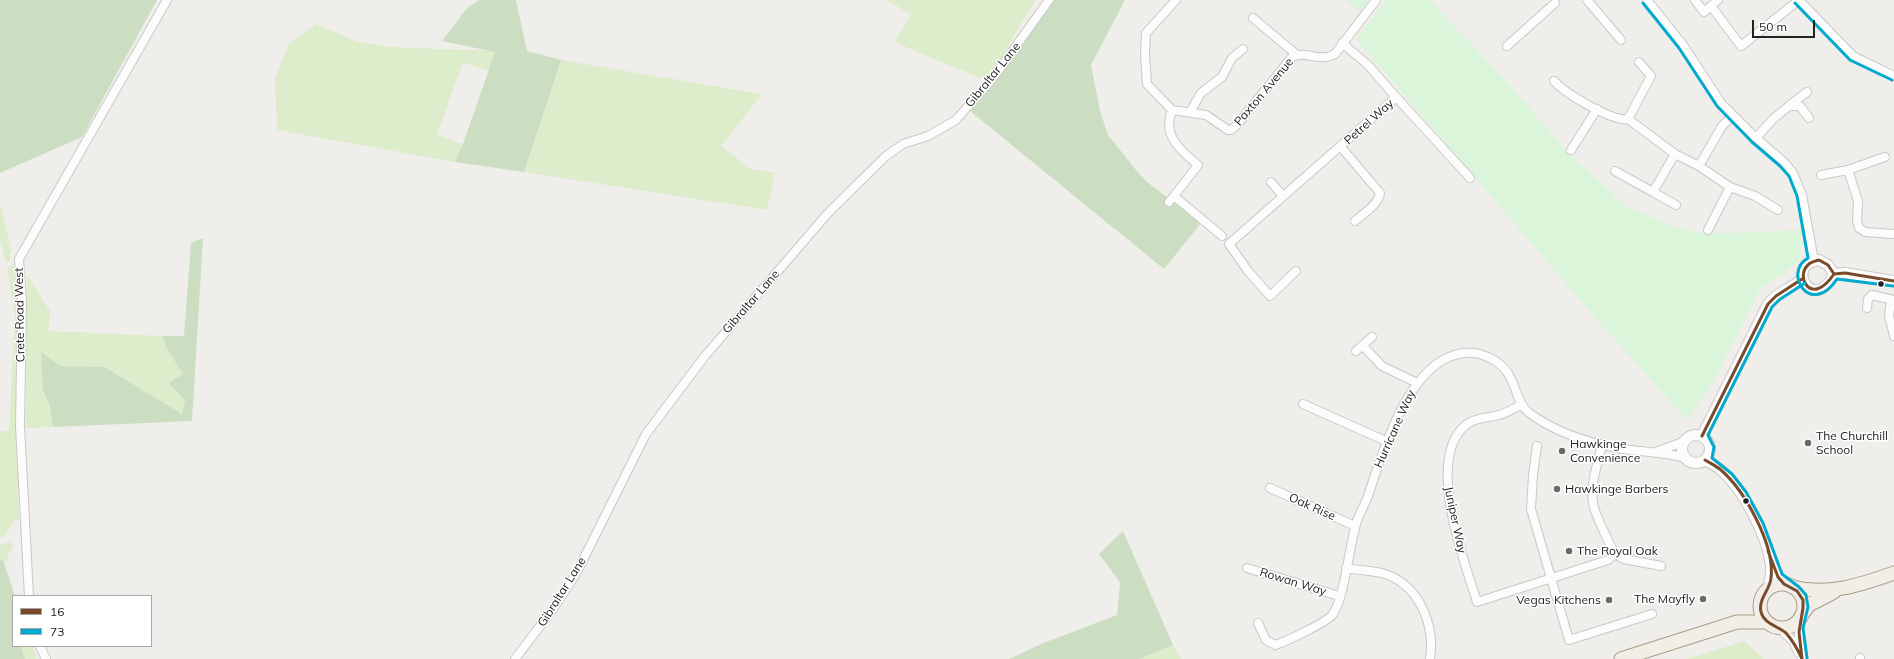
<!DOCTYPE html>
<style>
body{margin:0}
#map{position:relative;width:1894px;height:659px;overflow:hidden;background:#f0eeeb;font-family:Mulish,sans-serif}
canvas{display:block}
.legend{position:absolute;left:12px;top:595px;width:140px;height:52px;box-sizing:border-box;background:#fff;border:1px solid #a7a7a7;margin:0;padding:5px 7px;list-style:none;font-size:12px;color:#222}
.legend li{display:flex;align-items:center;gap:8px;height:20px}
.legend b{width:20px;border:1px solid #a7a7a7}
.scale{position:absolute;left:1752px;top:20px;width:63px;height:18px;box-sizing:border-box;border:2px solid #222;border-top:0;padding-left:5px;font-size:12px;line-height:14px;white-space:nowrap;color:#222;-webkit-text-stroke:3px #fff;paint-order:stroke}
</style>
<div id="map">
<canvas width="1894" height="659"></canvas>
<ul class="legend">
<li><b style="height:5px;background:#7a4b2a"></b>16</li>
<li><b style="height:5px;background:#00a9ce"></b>73</li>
</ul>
<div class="scale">50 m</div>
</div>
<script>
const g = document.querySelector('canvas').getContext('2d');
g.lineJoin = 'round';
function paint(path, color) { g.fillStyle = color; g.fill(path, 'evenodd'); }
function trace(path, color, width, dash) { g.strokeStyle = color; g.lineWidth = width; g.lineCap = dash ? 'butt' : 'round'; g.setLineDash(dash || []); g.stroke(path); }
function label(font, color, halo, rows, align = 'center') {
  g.font = font + ' Mulish,sans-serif'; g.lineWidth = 3; g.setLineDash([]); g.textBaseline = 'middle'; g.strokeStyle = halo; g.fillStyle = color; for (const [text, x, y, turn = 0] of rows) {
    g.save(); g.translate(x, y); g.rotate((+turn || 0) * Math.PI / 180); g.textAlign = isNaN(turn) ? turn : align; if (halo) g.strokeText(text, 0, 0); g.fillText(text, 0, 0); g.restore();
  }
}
paint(new Path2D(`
 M 887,0 L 1036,0 L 987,81 L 894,42 L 911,15 Z
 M 316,24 L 355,41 L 391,47 L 495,51 L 489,71 L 463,62 L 437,135 L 463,144 L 455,162 L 277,130 L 275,78 L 289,44 Z
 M 561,60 L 762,94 L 721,146 L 751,169 L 775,173 L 767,210 L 524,172 Z
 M 0,204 L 11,250 L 10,260 L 6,262 L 0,241 Z
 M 13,265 L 18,310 L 17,417 L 19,519 L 15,520 L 3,537 L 0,537 L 0,431 L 9,431 L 15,315 L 7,268 Z
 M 27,275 L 50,311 L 49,331 L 162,336 L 167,349 L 183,374 L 185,400 L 182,414 L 106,367 L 60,366 L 43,390 L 50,406 L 53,427 L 26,428 Z
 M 0,542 L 2,544 L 11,542 L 13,548 L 7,554 L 9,560 L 6,561 L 0,560 Z
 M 1744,641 L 1764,659 L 1687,659 Z
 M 1173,645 L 1181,659 L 1139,659 Z
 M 21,646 L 33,646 L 37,659 L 25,659 Z`), '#ddeccb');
paint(new Path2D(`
 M 0,0 L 157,0 L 82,137 L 0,173 Z
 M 479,0 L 516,0 L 527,51 L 561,60 L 524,172 L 455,162 L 463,144 L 495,52 L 442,41 L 467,8 Z
 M 1055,0 L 1125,0 L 1091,65 L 1100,111 L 1108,135 L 1136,170 L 1147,182 L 1201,223 L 1164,269 L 970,111 L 994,84 Z
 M 203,238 L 192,421 L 53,427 L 50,406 L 43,390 L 41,352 L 60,366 L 105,367 L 182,414 L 185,400 L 169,383 L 183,374 L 167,349 L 162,336 L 184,336 L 191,243 Z
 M 1123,531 L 1173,645 L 1139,659 L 1009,659 L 1041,644 L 1117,615 L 1120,582 L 1099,554 Z
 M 0,560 L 3,560 L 15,596 L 13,596 L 13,646 L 21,646 L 25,659 L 0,659 Z`), '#cbdec1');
paint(new Path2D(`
 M 1345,0 L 1368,0 L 1360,12 Z
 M 1386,0 L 1430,0 L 1513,89 L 1569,154 L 1627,207 L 1672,226 L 1705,234 L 1802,230 L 1799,260 L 1787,271 L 1760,289 L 1713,382 L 1687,420 L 1599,322 L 1356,39 Z`), '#daf5da');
const minor = new Path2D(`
 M 1176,0 L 1146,33 L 1145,55 L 1147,84 L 1172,110 L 1206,115 L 1228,130 L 1231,130 L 1237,125 L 1292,57 C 1307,50 1319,63 1335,54 L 1376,0
 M 1587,0 L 1621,40
 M 1647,0 L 1683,45 L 1721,103 L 1756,138 L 1784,162 L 1793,173 L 1802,195 L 1814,261
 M 1695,0 L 1704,12 L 1718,0
 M 1711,6 L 1741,46 L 1799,0 L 1853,56 L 1894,76
 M 1253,18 L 1297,55
 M 1507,46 L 1555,3
 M 1554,81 C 1565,93 1612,122 1628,119 L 1675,154 L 1699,166 L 1722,126 L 1733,116
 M 1396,97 L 1470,178
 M 1790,105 L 1807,92
 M 1172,110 C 1162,136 1180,150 1198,165 L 1174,196 L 1222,236
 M 1190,112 L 1201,93 L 1222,77 L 1232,58 L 1243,49
 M 1628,119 L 1651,76 L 1639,62
 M 1756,138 L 1772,120 L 1789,106 L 1800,106 L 1809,118
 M 1341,147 L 1380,193 C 1379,204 1363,214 1355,221
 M 1571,150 L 1597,109
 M 1675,154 L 1653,192 L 1676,205
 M 1699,166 L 1730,187 L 1755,196 L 1778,210
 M 1848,170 L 1858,201 L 1857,221 L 1859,228 L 1865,232 L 1894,234
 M 1615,171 L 1653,192
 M 1821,175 L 1848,170 L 1885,157
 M 1271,182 L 1283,196
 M 1169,202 L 1174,196
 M 1708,230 L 1730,187
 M 1296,271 L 1270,296 L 1248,271 L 1229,244 L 1396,97 L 1368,65 L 1342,43
 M 1891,300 L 1889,316 L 1894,336
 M 1867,308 L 1868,299 L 1872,295 L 1894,300
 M 1363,346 L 1382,366 L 1417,383
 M 1356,351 L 1372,337
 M 1303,404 L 1388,442
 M 1521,405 C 1514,408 1507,413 1499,415 C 1488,418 1477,417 1467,424 C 1424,457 1464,560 1477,602 L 1608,560 L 1615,554
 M 1602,444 C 1598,463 1590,484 1593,503 C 1595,515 1602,527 1607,538 C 1611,547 1615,556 1624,559 L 1661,566
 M 1537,446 L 1533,475 L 1531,509 L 1569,640 L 1652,614
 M 1658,451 L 1683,442
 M 1270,488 L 1355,526
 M 1247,568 L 1339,596
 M 1346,568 C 1359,571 1375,570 1388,575 C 1421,588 1435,627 1430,659
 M 29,596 L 20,426 L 22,302 L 19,259 L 167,0
 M 1799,619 L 1799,639 L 1802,659
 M 1258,623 L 1266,640 L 1275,645 C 1285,642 1328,622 1333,614 C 1344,598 1349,550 1355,528 C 1357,517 1364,507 1368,496 C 1382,453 1408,365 1458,354 C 1478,349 1503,360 1511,379 C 1517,390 1518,404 1528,412 C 1555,433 1589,443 1622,449 C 1643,452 1664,452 1685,458
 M 1779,628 L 1793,641 L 1798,652
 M 40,646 L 46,659
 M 1860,658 L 1860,659
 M 515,659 L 553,609 L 576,574 L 646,434 L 705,356 L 828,213 L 886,156 L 903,144 L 928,136 L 956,120 L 996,74 L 1049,0`);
const tertiary = new Path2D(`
 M 1819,260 L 1828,265 L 1834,274 C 1814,316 1783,264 1819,260 Z
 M 1834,274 L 1845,273 L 1894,281
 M1682 449a14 14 0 1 1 28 0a14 14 0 1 1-28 0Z
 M 1702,436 L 1768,304 C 1777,292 1791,289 1802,279
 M 1705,460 C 1710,463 1717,466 1721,470 C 1743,489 1767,535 1771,565 C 1772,573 1770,581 1768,589
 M 1772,566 L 1784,585`);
const primary = new Path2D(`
 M1760 606a22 22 0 1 1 44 0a22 22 0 1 1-44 0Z
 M 1792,587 C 1828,596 1860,585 1894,573
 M 1801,616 L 1809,605 L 1834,592
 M 1621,659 L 1737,622 L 1767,622`);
trace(minor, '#c9c8c7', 10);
trace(tertiary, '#c9c8c7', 12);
trace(primary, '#a79c86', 15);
trace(minor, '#fdfcfc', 8);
trace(tertiary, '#fdfcfc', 10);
trace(primary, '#f3ede7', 13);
trace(new Path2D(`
 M 1819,260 L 1828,265 L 1834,274 C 1811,308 1795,276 1808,265 C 1810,262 1815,261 1819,260 Z
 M 1834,274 L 1845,273 L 1894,281
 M 1702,436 L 1768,304 L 1776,296 L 1802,279
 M 1705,460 C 1710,463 1716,466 1721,470 C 1745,491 1775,545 1771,578 C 1770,590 1758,599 1761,612 C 1764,624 1778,626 1786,633 C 1793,641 1798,650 1802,659
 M 1768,551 L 1778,577 L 1784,584 L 1797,591 L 1803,600 L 1803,608 L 1799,632 L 1802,659`), '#7a4b2a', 3);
trace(new Path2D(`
 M 1643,3 L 1679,48 L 1717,106 L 1752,142 L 1780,166 L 1789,176 L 1797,196 L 1808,258 C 1782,273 1811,318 1837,279 L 1893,286
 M 1795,3 L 1850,60 L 1892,80
 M 1805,283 L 1779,300 L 1772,307 L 1708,435 L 1714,447 L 1712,458 L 1732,474 L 1746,492 L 1763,523 L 1782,574 L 1799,587 L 1806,595 L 1808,607 L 1803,628 L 1807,658`), '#00a9ce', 3);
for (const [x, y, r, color] of [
 [1881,284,3.5,"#222"],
 [1808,443,4,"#6a6968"],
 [1562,451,4,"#6a6968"],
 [1557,489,4,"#6a6968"],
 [1746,501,3.5,"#222"],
 [1569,551,4,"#6a6968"],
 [1703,599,4,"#6a6968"],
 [1609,600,4,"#6a6968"]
]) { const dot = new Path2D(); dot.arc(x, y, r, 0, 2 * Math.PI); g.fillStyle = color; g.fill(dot); trace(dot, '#fff', 1.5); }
label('12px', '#222', '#fff', [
 ["Gibraltar Lane",993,75,-51],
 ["Paxton Avenue",1264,92,-50],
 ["Petrel Way",1369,122,-42],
 ["Gibraltar Lane",751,302,-49],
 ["Crete Road West",20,315,-91],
 ["Hurricane Way",1395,429,-66],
 ["Oak Rise",1312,507,24],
 ["Juniper Way",1455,520,78],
 ["Rowan Way",1293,582,17],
 ["Gibraltar Lane",562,592,-58]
]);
label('12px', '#222', '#fff', [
 ["The Churchill",1816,436],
 ["School",1816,450],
 ["Hawkinge",1570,444],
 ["Convenience",1570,458],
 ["Hawkinge Barbers",1565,489],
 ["The Royal Oak",1577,551],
 ["The Mayfly",1695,599,"right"],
 ["Vegas Kitchens",1601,600,"right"]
], 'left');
</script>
